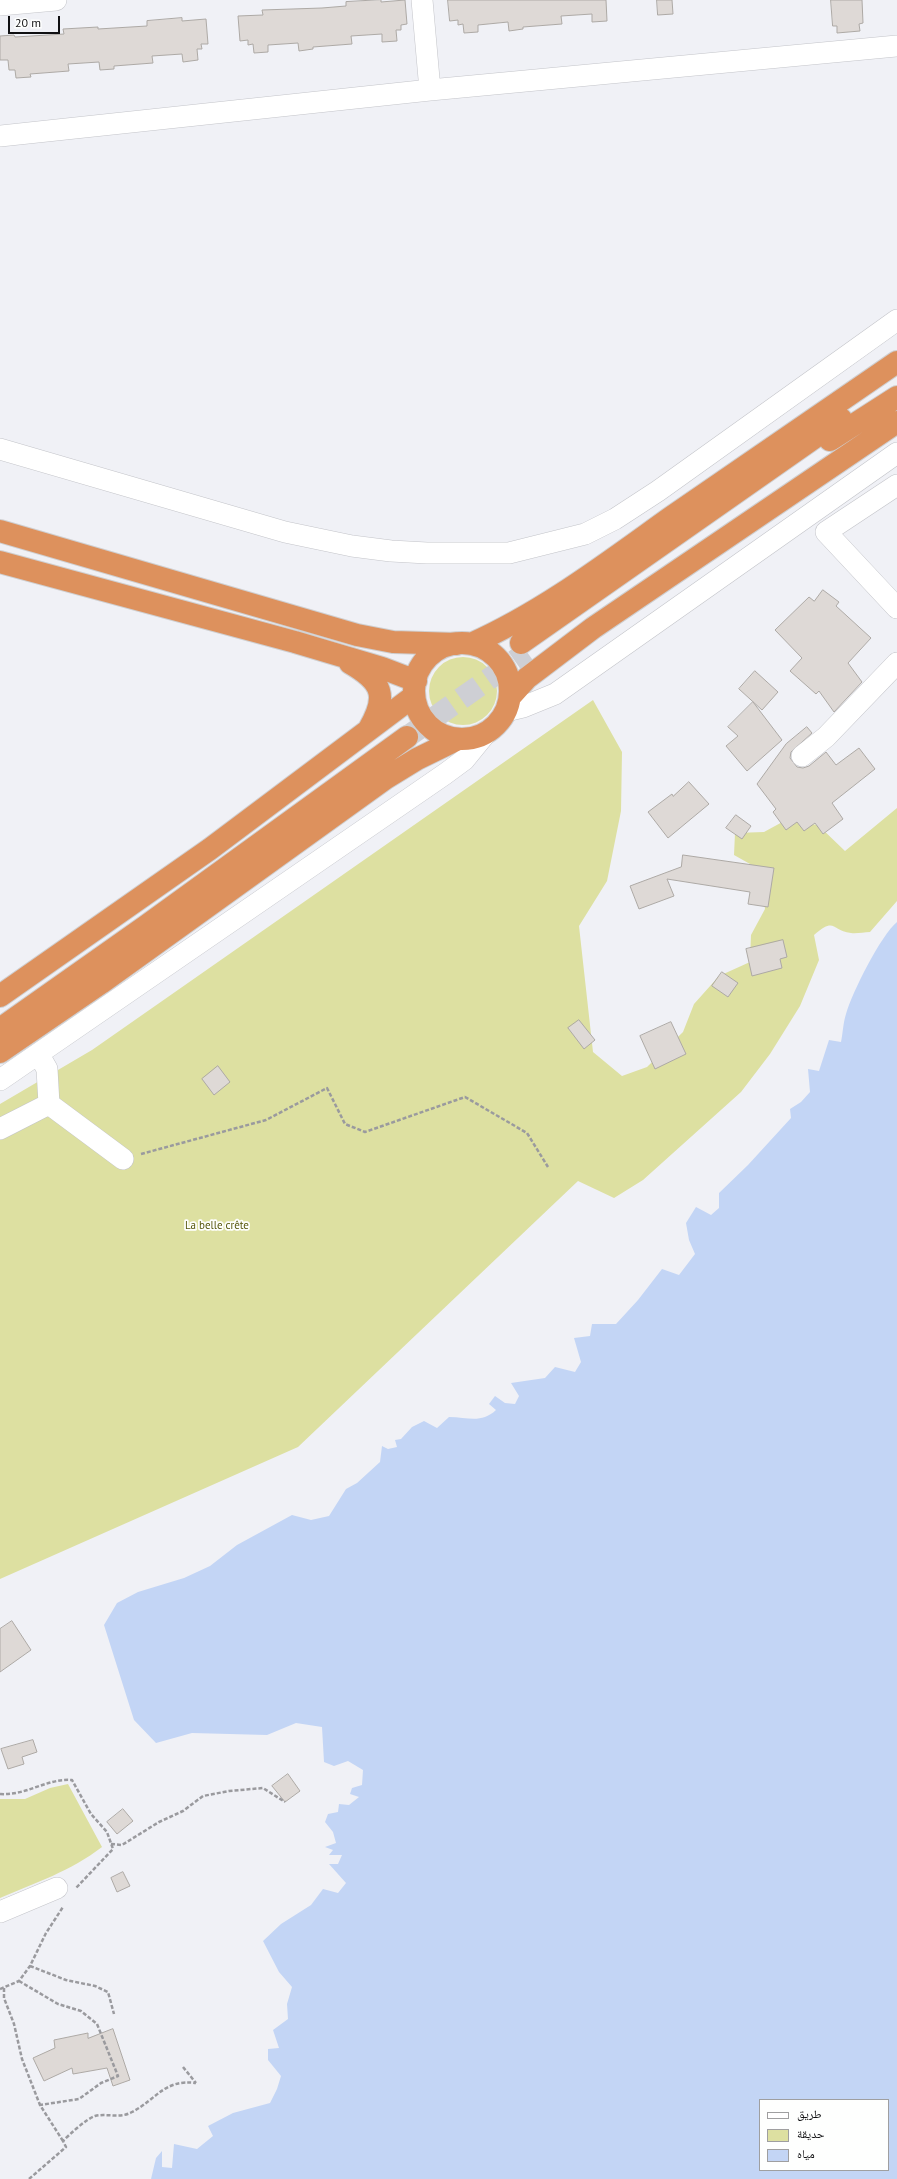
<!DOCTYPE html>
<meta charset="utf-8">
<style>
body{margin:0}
#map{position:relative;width:897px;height:2179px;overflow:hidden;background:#f0f1f6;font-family:"PT Sans","Noto Naskh Arabic",sans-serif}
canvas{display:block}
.legend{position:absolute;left:759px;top:2099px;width:130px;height:72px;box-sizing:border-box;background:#fefffe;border:1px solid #9f9fa0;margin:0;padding:5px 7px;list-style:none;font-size:12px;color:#101012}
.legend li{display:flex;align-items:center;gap:8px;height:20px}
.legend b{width:20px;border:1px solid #9f9fa0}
.scale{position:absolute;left:8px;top:16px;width:52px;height:18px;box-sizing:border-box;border:2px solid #101012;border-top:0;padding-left:5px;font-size:12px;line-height:14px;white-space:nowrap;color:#101012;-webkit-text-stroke:3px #fefffe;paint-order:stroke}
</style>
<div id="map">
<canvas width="897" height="2179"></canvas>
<ul class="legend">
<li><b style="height:5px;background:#fff"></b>طريق</li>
<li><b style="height:11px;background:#dde0a1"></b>حديقة</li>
<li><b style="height:11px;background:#c3d5f5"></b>مياه</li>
</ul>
<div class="scale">20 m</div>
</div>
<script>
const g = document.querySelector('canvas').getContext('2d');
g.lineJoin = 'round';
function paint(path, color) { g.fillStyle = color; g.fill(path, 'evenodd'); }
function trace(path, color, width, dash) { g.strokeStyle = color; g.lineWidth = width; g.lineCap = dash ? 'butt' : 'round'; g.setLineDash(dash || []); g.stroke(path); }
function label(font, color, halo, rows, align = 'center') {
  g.font = font + ' "PT Sans",sans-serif'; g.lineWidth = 3.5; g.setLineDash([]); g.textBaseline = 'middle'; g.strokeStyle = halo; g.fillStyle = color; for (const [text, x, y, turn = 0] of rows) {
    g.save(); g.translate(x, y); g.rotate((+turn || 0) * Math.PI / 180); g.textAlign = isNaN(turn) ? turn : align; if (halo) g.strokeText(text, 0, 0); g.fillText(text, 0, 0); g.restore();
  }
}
paint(new Path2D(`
 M429 691a34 34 0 1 1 68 0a34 34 0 1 1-68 0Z
 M 593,700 L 622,752 L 621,811 L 607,881 L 579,926 L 593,1052 L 622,1076 L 647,1067 L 683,1032 L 694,1004 L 719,976 L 750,962 L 751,935 L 765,909 L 761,880 L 750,864 L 734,855 L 735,833 L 764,832 L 786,820 L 818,825 L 845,851 L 897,808 L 897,901 L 870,932 C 864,932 856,934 851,933 C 831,931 836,916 814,935 L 819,960 L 800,1006 L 770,1054 L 741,1092 L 643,1180 L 614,1198 L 578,1181 L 298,1447 L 0,1579 L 0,1104 L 92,1050 Z
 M 68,1784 L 102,1847 C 71,1871 35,1883 0,1898 L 0,1799 L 25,1799 L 50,1788 Z`), '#dde0a1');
paint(new Path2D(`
 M 897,922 L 897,2179 L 151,2179 L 156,2158 L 162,2151 L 162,2167 L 172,2168 L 174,2144 L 197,2149 L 213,2136 L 208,2126 L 233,2113 L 270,2103 L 277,2089 L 281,2076 L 268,2060 L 268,2049 L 279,2048 L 273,2030 L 288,2019 L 287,2004 L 292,1987 L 279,1972 L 263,1941 L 281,1924 L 311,1905 L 323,1889 L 338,1893 L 346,1883 L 329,1864 L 338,1864 L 342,1855 L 329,1855 L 333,1850 L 325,1847 L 336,1843 L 333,1832 L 325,1822 L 328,1814 L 338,1812 L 339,1804 L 349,1805 L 359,1797 L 350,1794 L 352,1788 L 362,1785 L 363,1770 L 348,1761 L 334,1766 L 324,1762 L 322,1727 L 296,1723 L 267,1735 L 192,1733 L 156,1743 L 134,1720 L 104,1625 L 117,1603 L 138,1592 L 184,1578 L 210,1566 L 237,1545 L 292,1515 L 311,1520 L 329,1516 L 346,1489 L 357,1483 L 380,1462 L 382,1446 L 388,1449 L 397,1447 L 395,1440 L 401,1439 L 412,1427 L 424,1421 L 437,1428 L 449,1417 C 468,1417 481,1424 496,1410 L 489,1404 L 495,1396 L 505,1403 L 515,1404 L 519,1396 L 511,1383 L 545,1378 L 555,1367 L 575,1372 L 581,1362 L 574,1338 L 590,1336 L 592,1324 L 616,1324 L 638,1300 L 662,1269 L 679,1275 L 695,1254 L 689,1240 L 686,1223 L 696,1207 L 711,1215 L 719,1208 L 719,1193 L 748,1165 L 791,1118 L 790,1109 L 801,1102 L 810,1092 L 808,1069 L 819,1071 L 829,1040 L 841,1042 C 843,1033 843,1023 846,1014 C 852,993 881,935 897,922 ZM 760,2100 L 888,2100 L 888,2170 L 760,2170 Z`), '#c3d5f5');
const building = new Path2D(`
 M 381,0 L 381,2 L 405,0 L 407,24 L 401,25 L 401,30 L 396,30 L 397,41 L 382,42 L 382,34 L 351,36 L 352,44 L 313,47 L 313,49 L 299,51 L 298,43 L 268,45 L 268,52 L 254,53 L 253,44 L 248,45 L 248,40 L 240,41 L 238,16 L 263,15 L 262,10 L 322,8 L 346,6 L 346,2 Z
 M 448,0 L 606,0 L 607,21 L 592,22 L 592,14 L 561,16 L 562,24 L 523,27 L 523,29 L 509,31 L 508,22 L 478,25 L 478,32 L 464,33 L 463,24 L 458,25 L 458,20 L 450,21 Z
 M 657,0 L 672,0 L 673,14 L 658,15 Z
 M 831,0 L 862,0 L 863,23 L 859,24 L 860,31 L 837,33 L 837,26 L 833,26 Z
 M 182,18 L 182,21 L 206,19 L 208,44 L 201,44 L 202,49 L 197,49 L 198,60 L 183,62 L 182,54 L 152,56 L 153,63 L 114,66 L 114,69 L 100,70 L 99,62 L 68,64 L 69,71 L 30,74 L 31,77 L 16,78 L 15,70 L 9,70 L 8,60 L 0,60 L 0,36 L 14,35 L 15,37 L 64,34 L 63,29 L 98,27 L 98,29 L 147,26 L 147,21 Z
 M 823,590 L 839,602 L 836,606 L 871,638 L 848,663 L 862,682 L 834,712 L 819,691 L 816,694 L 790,671 L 802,658 L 775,630 L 809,597 L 814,601 Z
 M 755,671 L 778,692 L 762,710 L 739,689 Z
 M 753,702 L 782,740 L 747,771 L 726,746 L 738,736 L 728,727 Z
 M 807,727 L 812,733 L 791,752 L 790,758 L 797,767 L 803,768 L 809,766 L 826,752 L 836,765 L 859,748 L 875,769 L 832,803 L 843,819 L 823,834 L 815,823 L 804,831 L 797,822 L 786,830 L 773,812 L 776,809 L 757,784 L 786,744 Z
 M 689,782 L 709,804 L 668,838 L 648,812 L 672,794 L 673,796 Z
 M 736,815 L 751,826 L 742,839 L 726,828 Z
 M 683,855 L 774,868 L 768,907 L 748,904 L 750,892 L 667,879 L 674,896 L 639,909 L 630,886 L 681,867 Z
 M 783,940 L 787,957 L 780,959 L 782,968 L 752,976 L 746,949 Z
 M 722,972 L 738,983 L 728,997 L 712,986 Z
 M 579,1020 L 595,1040 L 584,1049 L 568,1028 Z
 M 671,1022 L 686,1054 L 655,1069 L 640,1036 Z
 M 218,1066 L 230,1082 L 214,1095 L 202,1079 Z
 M 12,1621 L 31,1650 L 0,1672 L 0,1629 Z
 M 33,1740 L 37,1752 L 22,1757 L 24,1764 L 8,1769 L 1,1749 Z
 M 288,1774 L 300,1791 L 285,1802 L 272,1786 Z
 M 123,1809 L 133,1821 L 117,1834 L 107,1822 Z
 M 123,1872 L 130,1886 L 117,1892 L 111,1878 Z
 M 113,2029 L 130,2080 L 113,2086 L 107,2068 L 73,2074 L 72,2068 L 44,2081 L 33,2058 L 55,2048 L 54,2040 L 88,2033 L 88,2038 Z`);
paint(building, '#ded9d6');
trace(building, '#ada9a5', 1);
trace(new Path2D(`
 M 407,737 L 527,652`), '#cecfd4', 22, [22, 11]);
const minor = new Path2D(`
 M 422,0 L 430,90
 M 0,5 L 56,0
 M 0,136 L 430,90 L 897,46
 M 0,449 L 285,532 L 352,546 L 391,551 L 427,553 L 509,553 L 585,534 L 615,519 L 658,491 L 897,320
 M 897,485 L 826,532 L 897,608
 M 506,711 L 523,707 L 555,694 L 897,453
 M 802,756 L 826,737 L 897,663
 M 39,1055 L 47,1069 L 49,1104
 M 0,1080 L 445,774 L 464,760 L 486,733
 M 49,1104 L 123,1159
 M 0,1129 L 49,1104
 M 0,1912 L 57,1888`);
const highway = new Path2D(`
 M 830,440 L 897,397
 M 0,531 L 357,635 L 393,642 L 457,644
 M 0,562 L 295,642 L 382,668 L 416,681
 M 521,643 L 841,419
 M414 691a48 48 0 1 1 96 0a48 48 0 1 1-96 0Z
 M 471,644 C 543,612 607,563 670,518 C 745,466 821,414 897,362
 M 350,663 C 383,682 388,696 369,729
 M 510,697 L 527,678 L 593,628 L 897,422
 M 0,996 L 210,849 L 414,696
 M 0,1029 L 146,926 L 407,737
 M 0,1052 L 101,983 L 386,778 L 417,759 L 458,739`);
trace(minor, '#c3c4c9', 22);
trace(highway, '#cfcfd0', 24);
trace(new Path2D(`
 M 141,1154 L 266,1120 L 327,1088 L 345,1124 L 365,1132 L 465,1097 L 527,1133 L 548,1167
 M 0,1794 C 26,1796 47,1778 72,1780 L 91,1814 L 107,1832 L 113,1849 L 76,1888
 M 111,1844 L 122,1845 L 159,1822 L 183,1811 L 203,1796 L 229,1791 L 263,1788 L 285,1802
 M 30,1966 L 66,1980 L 95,1986 L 108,1992 L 114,2014
 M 19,1981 L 58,2004 L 81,2011 L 97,2024 L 118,2076 L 101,2083 L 79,2099 L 40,2105
 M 4,1988 L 4,1998 L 14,2024 L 22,2059 L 40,2105 L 63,2141
 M 0,1989 L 19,1981 L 30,1966 L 46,1933 L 63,1907
 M 183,2067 L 196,2083
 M 29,2179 L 66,2147 L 63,2141 C 70,2134 86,2119 95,2116 C 107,2113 120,2119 132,2112 C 157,2099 164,2079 196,2083`), '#9a9a9e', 2.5, [4, 2]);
trace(minor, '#fff', 21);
trace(highway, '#dd915d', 22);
label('11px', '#56570b', '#fefffe', [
 ["La belle crête",217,1226]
]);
</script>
